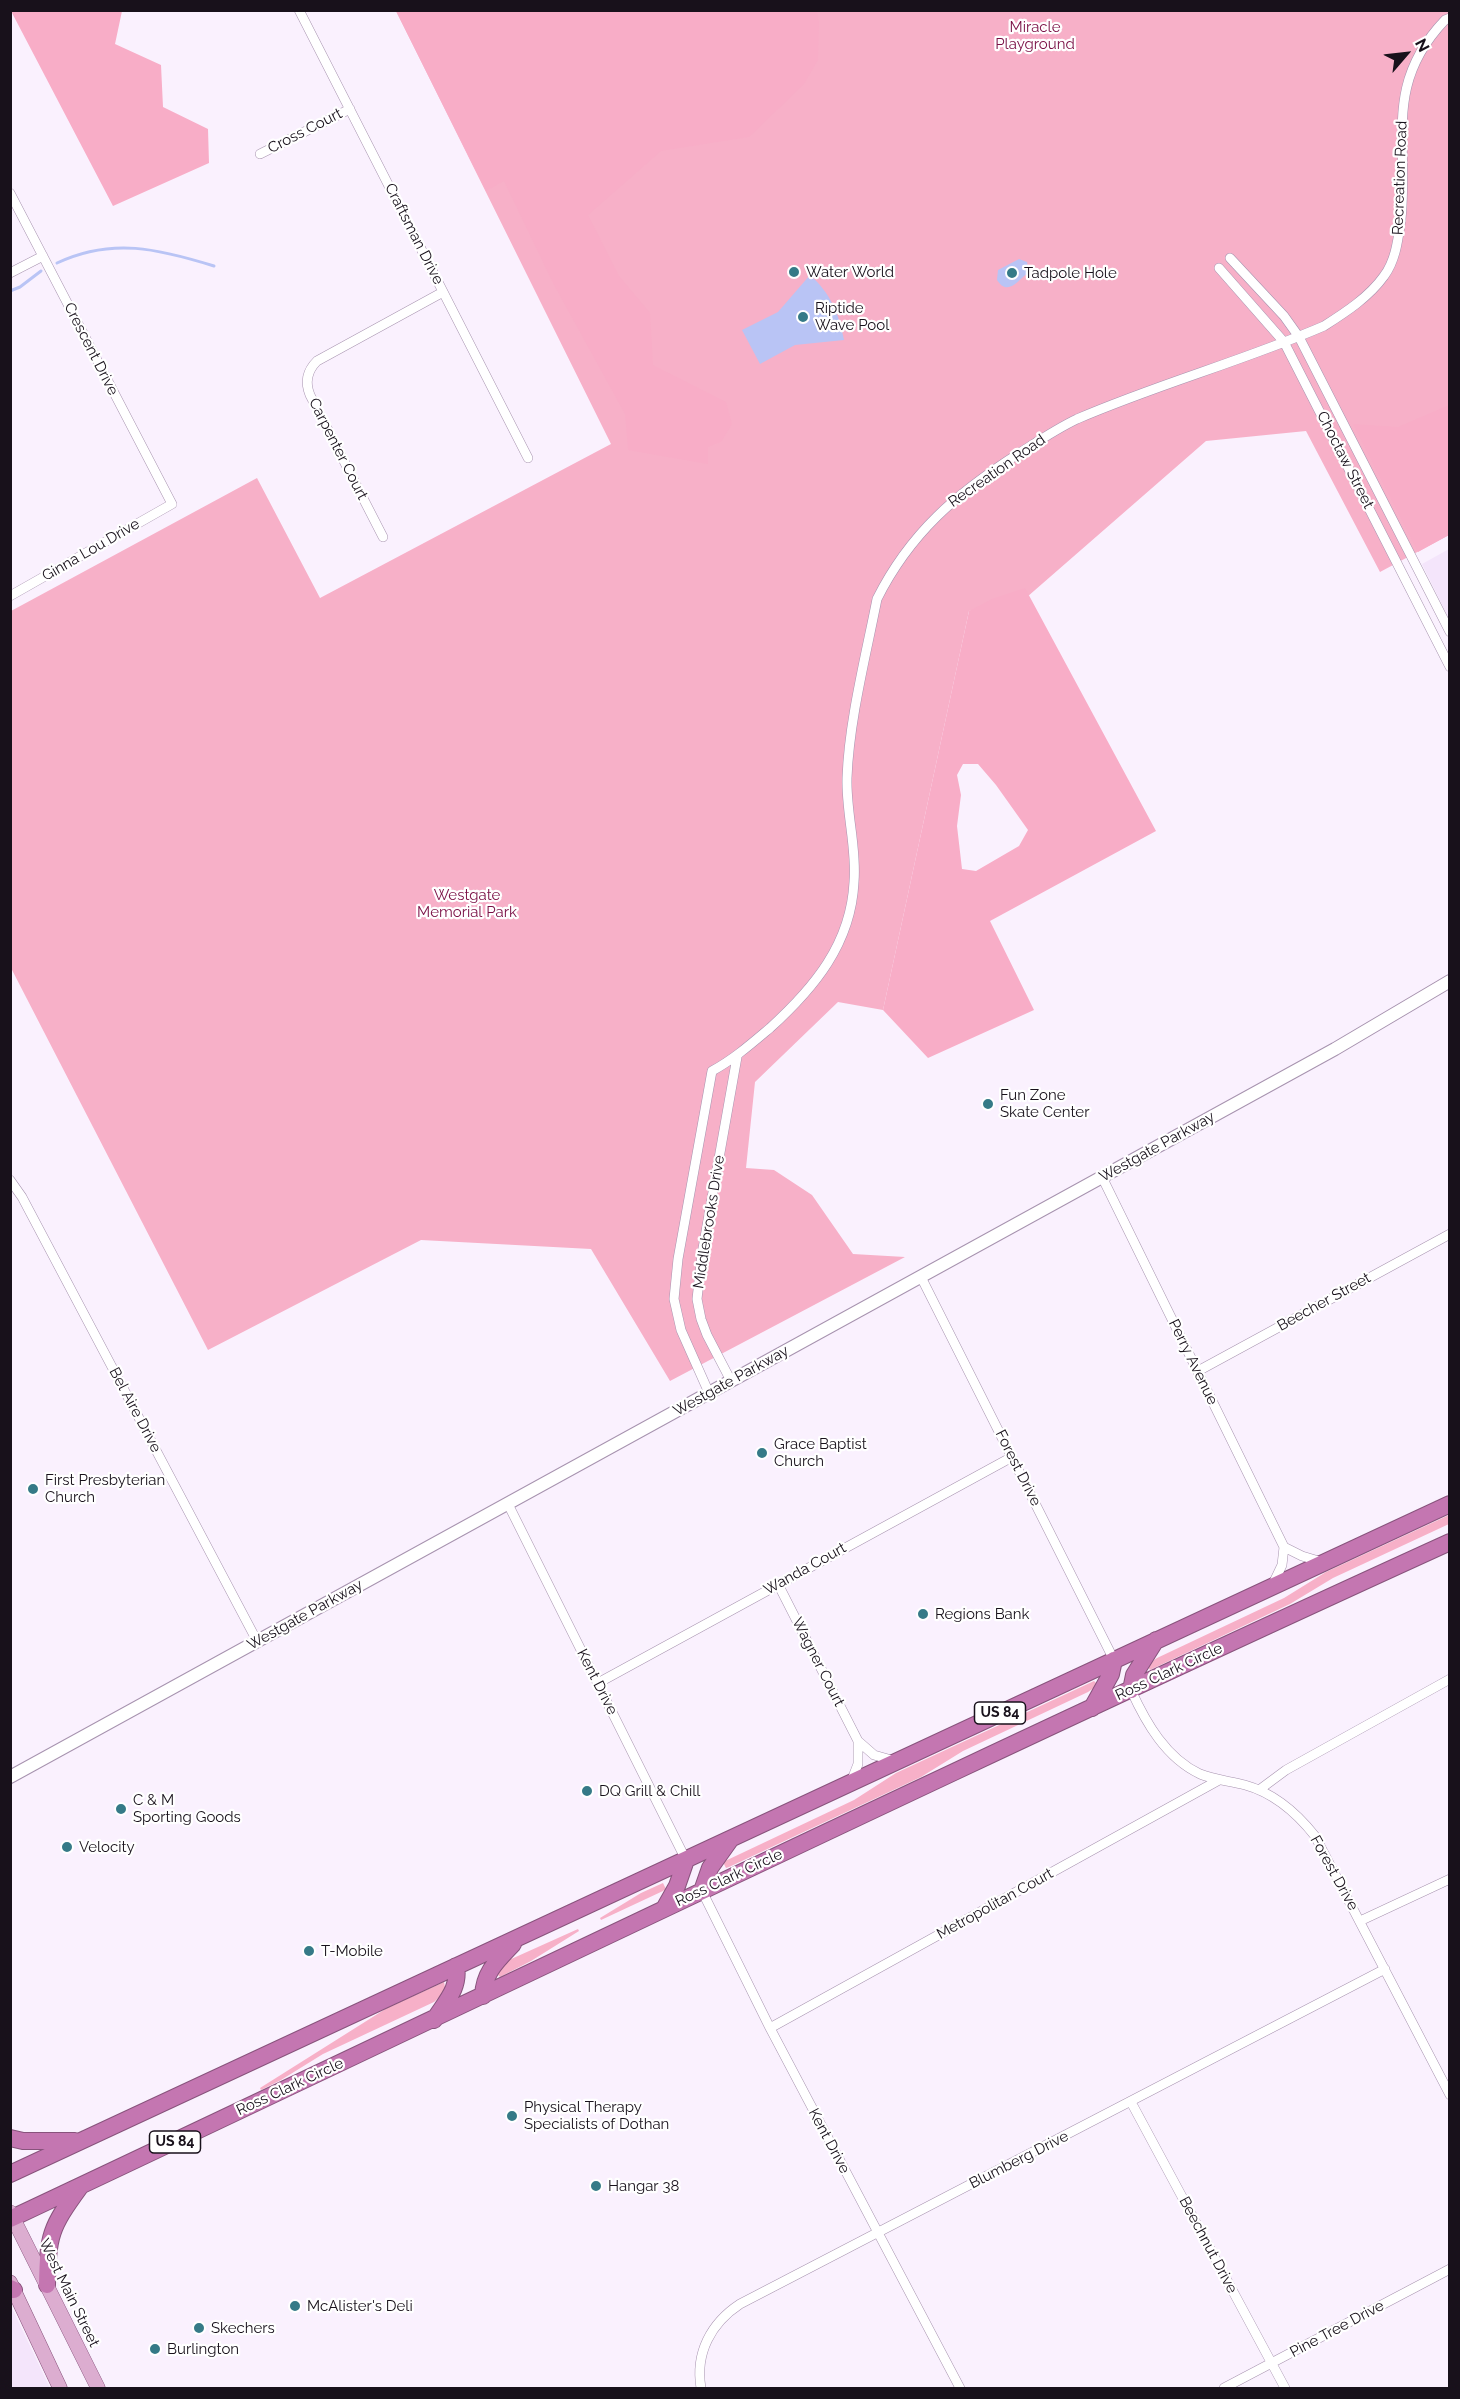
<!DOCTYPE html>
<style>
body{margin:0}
#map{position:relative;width:1460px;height:2399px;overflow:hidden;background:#faf1fe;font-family:Raleway,sans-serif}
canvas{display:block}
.frame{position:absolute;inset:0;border:12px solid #18111b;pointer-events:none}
.north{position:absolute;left:1376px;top:24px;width:60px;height:60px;-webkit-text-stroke:4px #fff;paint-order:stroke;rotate:62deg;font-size:16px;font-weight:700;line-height:24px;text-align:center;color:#18111b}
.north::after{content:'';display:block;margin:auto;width:21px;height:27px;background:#18111b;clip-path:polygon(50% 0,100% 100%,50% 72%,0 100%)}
</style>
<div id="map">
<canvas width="1460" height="2399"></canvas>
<div class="frame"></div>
<div class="north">N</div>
</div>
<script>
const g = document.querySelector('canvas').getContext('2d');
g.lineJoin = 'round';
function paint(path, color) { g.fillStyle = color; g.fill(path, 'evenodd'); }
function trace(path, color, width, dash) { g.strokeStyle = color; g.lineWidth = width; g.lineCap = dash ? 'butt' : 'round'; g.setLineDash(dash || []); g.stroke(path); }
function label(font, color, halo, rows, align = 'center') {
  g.font = font + ' Raleway,sans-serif'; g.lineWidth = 4.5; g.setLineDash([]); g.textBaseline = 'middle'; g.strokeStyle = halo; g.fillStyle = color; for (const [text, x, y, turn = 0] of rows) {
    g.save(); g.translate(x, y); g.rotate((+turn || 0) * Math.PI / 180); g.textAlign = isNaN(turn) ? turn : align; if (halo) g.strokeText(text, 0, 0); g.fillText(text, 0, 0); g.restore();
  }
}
paint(new Path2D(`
 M 1449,549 L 1449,619 L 1422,564 Z
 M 11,2304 L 11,2306 L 50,2388 L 11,2388 Z`), '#f4e5fb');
paint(new Path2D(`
 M 396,11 L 1449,11 L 1449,535 L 1380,572 L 1306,431 L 1206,441 L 1019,604 L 969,611 L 883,1010 L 838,1002 L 755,1082 L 746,1168 L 774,1170 L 812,1195 L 853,1254 L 905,1257 L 670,1381 L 591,1249 L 421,1240 L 208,1350 L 11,968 L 11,611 L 257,478 L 320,598 L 611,444 Z
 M 1449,1515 L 1449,1524 L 1333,1578 L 1290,1604 L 1150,1670 L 1147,1665 L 1157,1658 L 1284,1598 L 1326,1572 Z
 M 1094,1681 L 1098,1685 L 1088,1692 L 963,1751 L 921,1777 L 729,1867 L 726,1868 L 723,1862 L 854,1800 L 896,1773 Z
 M 663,1883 L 666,1889 L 663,1891 L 601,1920 L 600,1918 L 641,1893 Z
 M 578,1929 L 579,1931 L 531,1961 L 500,1977 L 495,1972 L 509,1960 Z
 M 444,1982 L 446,1991 L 434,2002 L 323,2054 L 281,2080 L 261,2090 L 260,2088 L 387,2008 Z`), '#f7b0c8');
paint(new Path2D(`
 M 11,11 L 122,11 L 115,44 L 161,65 L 163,107 L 208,129 L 209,163 L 113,206 Z
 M 396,11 L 817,11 L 819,22 L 818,60 L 804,84 L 749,137 L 661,151 L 588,215 L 619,276 L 650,313 L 653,365 L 726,402 L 732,424 L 721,442 L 708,447 L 708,464 L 628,450 L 625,414 L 553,283 L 504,181 L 486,191 Z
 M 1449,405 L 1449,535 L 1418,552 L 1353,424 L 1398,427 Z
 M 1025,588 L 1156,831 L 990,921 L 1034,1010 L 928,1058 L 883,1010 L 969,611 L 992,599 ZM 963,764 L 978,764 L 996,785 L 1028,830 L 1019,846 L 976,871 L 962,869 L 957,826 L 961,795 L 957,775 Z`), '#f8adc7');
paint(new Path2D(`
 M 1019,259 L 1027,262 L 1029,272 C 1018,280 1008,297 997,280 L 998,270 Z
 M 810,275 C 830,293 839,313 844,340 L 795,345 L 760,364 L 742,330 L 778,312 Z`), '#b9c4f5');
trace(new Path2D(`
 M 57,263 C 112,237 159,249 214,266
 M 10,291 L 20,287 L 41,271`), '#b9c4f5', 3);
const street = new Path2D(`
 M 299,10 L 528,458
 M 260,154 L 350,109
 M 10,193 L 172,504 L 10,596
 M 1230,258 L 1284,316 L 1299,337 L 1450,632
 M 1219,268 L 1284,342 L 1450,667
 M 10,273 L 43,256
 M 383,537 L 310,395 C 305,383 307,371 317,361 L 443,292
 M 1102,1177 L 1284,1547 L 1282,1565 L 1272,1586
 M 10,1180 L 22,1197 L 257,1641
 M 921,1277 L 1114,1660
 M 1198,1371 L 1450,1234
 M 731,1381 L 707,1335 L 701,1319 L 697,1299 L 702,1254 L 737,1057
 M 709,1393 L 681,1330 L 674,1299 L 678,1259 L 712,1071 C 734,1059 751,1044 770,1028 C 814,988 851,944 854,882 C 857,848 846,813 847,778 C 849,721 866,655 877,599 C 910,533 957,493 1018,454 C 1037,442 1056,429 1077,419 C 1158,384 1243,361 1324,326 C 1346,312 1369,297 1384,276 C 1396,260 1398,239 1401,219 C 1409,140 1383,85 1445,20 L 1450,18
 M 508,1504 L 686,1860
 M 1284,1547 L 1302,1556 L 1322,1562
 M 778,1584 L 858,1741 L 874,1755 L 895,1761
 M 598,1683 L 1012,1457
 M 1131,1690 C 1146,1723 1166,1758 1200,1774 C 1215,1780 1230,1781 1245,1785 C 1274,1793 1296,1812 1315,1836 L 1450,2095
 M 851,1782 L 858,1764 L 858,1741
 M 1259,1790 L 1286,1770 L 1450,1679
 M 702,1891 L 770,2028 L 960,2388
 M 1360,1921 L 1450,1879
 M 770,2028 L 1219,1780
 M 1131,2102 L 1285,2388
 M 701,2388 C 695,2353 711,2323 740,2304 L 1385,1969
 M 1224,2388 L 1450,2269`);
const secondary = new Path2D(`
 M 10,1777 L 1335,1049 L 1450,981`);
const primary = new Path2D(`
 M 10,2212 L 98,2388
 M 10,2282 L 60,2388`);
const highway = new Path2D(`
 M 1131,1690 L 1134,1675 L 1156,1640
 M 1092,1708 L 1111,1674 L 1114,1660
 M 702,1891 L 710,1868 L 730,1840
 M 664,1909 L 677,1886 L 686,1860
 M 483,1996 C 484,1972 497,1961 513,1944
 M 434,2020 C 446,2001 460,1988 456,1966
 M 10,2138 L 23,2141 L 75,2141
 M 10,2174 L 1450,1504
 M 10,2219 C 490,1993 967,1762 1450,1542
 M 47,2285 C 48,2235 50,2228 80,2187
 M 10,2288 L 14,2290`);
trace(street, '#a793af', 10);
trace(secondary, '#a793af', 14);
trace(primary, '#88537c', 15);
trace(highway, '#88537c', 18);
trace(street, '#fff', 9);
trace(secondary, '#fff', 12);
trace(primary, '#dcadd0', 14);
trace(highway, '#c476b1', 16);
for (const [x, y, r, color] of [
 [794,272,6,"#357a87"],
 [1012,273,6,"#357a87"],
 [803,317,6,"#357a87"],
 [988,1104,6,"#357a87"],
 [762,1453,6,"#357a87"],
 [33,1489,6,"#357a87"],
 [923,1614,6,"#357a87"],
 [587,1791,6,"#357a87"],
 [121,1809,6,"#357a87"],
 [67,1847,6,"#357a87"],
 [309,1951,6,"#357a87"],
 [512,2116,6,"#357a87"],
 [596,2186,6,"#357a87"],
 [295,2306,6,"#357a87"],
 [199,2328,6,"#357a87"],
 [155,2349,6,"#357a87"]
]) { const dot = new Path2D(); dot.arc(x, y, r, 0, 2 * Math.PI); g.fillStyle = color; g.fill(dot); trace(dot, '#fff', 2); }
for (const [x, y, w] of [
 [1000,1713,51],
 [175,2142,51]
]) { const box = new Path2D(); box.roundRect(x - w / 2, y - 11, w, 22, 4.5); g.fillStyle = '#fff'; g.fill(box); trace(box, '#18111b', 1.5); }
label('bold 14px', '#18111b', null, [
 ["US 84",1000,1713],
 ["US 84",175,2142]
]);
label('15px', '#7a0f45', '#fff', [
 ["Miracle",1035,27],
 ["Playground",1035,44],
 ["Westgate",467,895],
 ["Memorial Park",467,912]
]);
label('15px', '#18111b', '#fff', [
 ["Cross Court",305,131,-27],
 ["Recreation Road",1400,178,-88],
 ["Craftsman Drive",414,234,63],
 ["Crescent Drive",91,349,63],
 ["Carpenter Court",338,449,63],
 ["Choctaw Street",1345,460,63],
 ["Recreation Road",997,471,-35],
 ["Ginna Lou Drive",91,550,-30],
 ["Westgate Parkway",1157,1147,-29],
 ["Middlebrooks Drive",709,1222,-81],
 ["Beecher Street",1324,1302,-29],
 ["Perry Avenue",1193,1362,64],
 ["Westgate Parkway",731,1381,-29],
 ["Bel Aire Drive",135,1410,62],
 ["Forest Drive",1018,1468,63],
 ["Wanda Court",805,1569,-29],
 ["Westgate Parkway",305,1615,-29],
 ["Wagner Court",818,1662,63],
 ["Ross Clark Circle",1169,1672,-25],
 ["Kent Drive",597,1682,63],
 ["Forest Drive",1334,1873,61],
 ["Ross Clark Circle",729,1878,-25],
 ["Metropolitan Court",995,1904,-29],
 ["Ross Clark Circle",290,2087,-25],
 ["Kent Drive",829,2141,62],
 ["Blumberg Drive",1019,2160,-27],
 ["Beechnut Drive",1208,2245,62],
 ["West Main Street",69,2293,64],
 ["Pine Tree Drive",1337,2329,-28]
]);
label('15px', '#18111b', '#fff', [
 ["Water World",806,272],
 ["Tadpole Hole",1024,273],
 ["Riptide",815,308],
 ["Wave Pool",815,325],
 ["Fun Zone",1000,1095],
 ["Skate Center",1000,1112],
 ["Grace Baptist",774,1444],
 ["Church",774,1461],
 ["First Presbyterian",45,1480],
 ["Church",45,1497],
 ["Regions Bank",935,1614],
 ["DQ Grill & Chill",599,1791],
 ["C & M",133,1800],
 ["Sporting Goods",133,1817],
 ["Velocity",79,1847],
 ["T-Mobile",321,1951],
 ["Physical Therapy",524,2107],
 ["Specialists of Dothan",524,2124],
 ["Hangar 38",608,2186],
 ["McAlister's Deli",307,2306],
 ["Skechers",211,2328],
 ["Burlington",167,2349]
], 'left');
</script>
